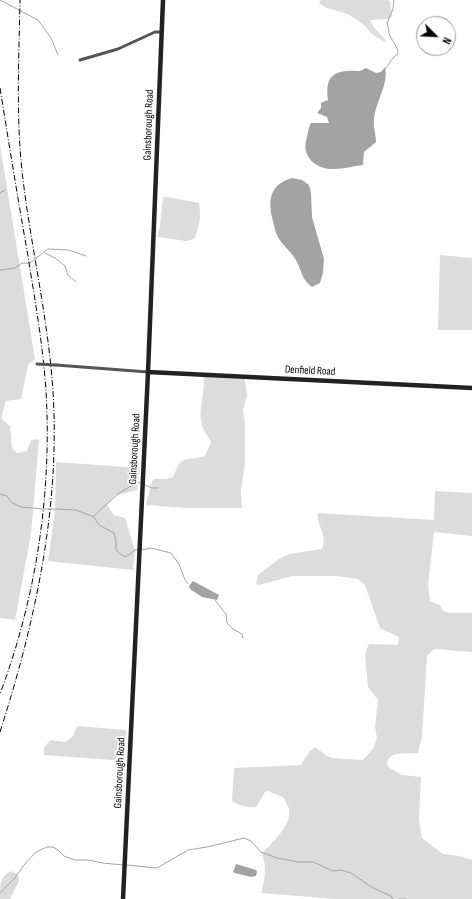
<!DOCTYPE html>
<style>
body{margin:0}
#map{position:relative;width:472px;height:899px;overflow:hidden;background:#fff;font-family:"Sofia Sans Condensed",sans-serif}
canvas{display:block}
.north{position:absolute;left:416px;top:16px;width:40px;height:40px;box-sizing:border-box;background:#fff;border:1px solid #999;border-radius:50%;rotate:114deg;font-size:11px;font-weight:700;line-height:16px;text-align:center;color:#000}
.north::after{content:'';display:block;margin:auto;width:14px;height:18px;background:#000;clip-path:polygon(50% 0,100% 100%,50% 72%,0 100%)}
</style>
<div id="map">
<canvas width="472" height="899"></canvas>
<div class="north">N</div>
</div>
<script>
const g = document.querySelector('canvas').getContext('2d');
g.lineJoin = 'round';
function paint(path, color) { g.fillStyle = color; g.fill(path, 'evenodd'); }
function trace(path, color, width, dash) { g.strokeStyle = color; g.lineWidth = width; g.lineCap = dash ? 'butt' : 'round'; g.setLineDash(dash || []); g.stroke(path); }
function label(font, color, halo, rows, align = 'center') {
  g.font = font + ' "Sofia Sans Condensed",sans-serif'; g.lineWidth = 3.5; g.setLineDash([]); g.textBaseline = 'middle'; g.strokeStyle = halo; g.fillStyle = color; for (const [text, x, y, turn = 0] of rows) {
    g.save(); g.translate(x, y); g.rotate((+turn || 0) * Math.PI / 180); g.textAlign = isNaN(turn) ? turn : align; if (halo) g.strokeText(text, 0, 0); g.fillText(text, 0, 0); g.restore();
  }
}
paint(new Path2D(`
 M 321,0 L 387,0 L 390,1 L 392,16 L 388,19 L 370,20 C 374,31 382,33 387,43 L 373,35 L 364,25 L 348,14 L 327,8 L 319,3 Z
 M 0,145 L 35,359 L 28,365 L 21,399 L 6,401 L 1,418 L 10,426 L 12,448 L 17,453 L 27,451 L 31,440 L 39,439 L 31,534 L 15,620 L 0,618 Z
 M 163,197 L 173,198 L 199,203 C 201,217 200,226 194,239 L 186,241 L 157,237 L 160,226 Z
 M 440,255 L 472,258 L 472,330 L 438,330 Z
 M 203,374 L 244,378 L 246,385 L 247,396 L 243,410 L 245,424 L 245,464 L 241,489 L 242,508 L 187,508 L 146,505 L 152,481 L 154,479 L 166,479 L 173,477 C 175,473 177,466 180,463 C 186,457 197,459 205,456 L 211,442 C 209,438 205,433 203,428 C 196,413 207,390 203,374 Z
 M 56,462 L 140,468 L 137,490 L 114,496 L 107,505 L 114,515 L 125,518 L 135,551 L 133,570 L 48,561 L 55,510 Z
 M 435,491 L 472,493 L 472,536 L 434,532 L 428,585 L 430,601 L 440,605 L 443,611 L 450,613 L 472,613 L 472,652 L 434,649 L 427,656 L 422,737 L 418,753 C 407,754 384,750 388,767 L 402,775 L 421,777 L 419,820 L 422,838 L 443,854 L 459,856 L 472,860 L 472,899 L 336,899 L 261,893 C 265,880 267,867 262,854 C 271,843 292,826 289,809 C 288,806 285,802 284,798 L 269,791 L 265,792 L 256,807 C 247,808 239,805 232,801 L 234,768 L 301,765 L 310,751 L 315,747 L 327,756 L 333,758 L 363,760 L 373,749 L 377,738 L 375,727 L 378,700 L 368,687 L 365,654 L 369,644 L 398,645 L 399,637 L 380,628 L 365,585 L 358,579 L 336,576 L 292,576 L 259,585 L 256,584 L 258,575 L 279,559 L 289,554 L 322,549 C 328,534 316,527 318,513 L 434,520 Z
 M 77,726 L 126,730 L 125,761 L 44,755 L 44,748 L 50,740 L 66,742 L 73,736 Z
 M 11,871 L 18,875 L 19,881 L 10,899 L 0,899 C 0,884 0,877 11,871 Z`), '#dcdcdc');
paint(new Path2D(`
 M 385,67 C 389,85 375,102 374,120 C 373,127 376,135 376,142 L 364,152 L 363,165 C 353,166 344,169 334,169 C 318,170 302,158 306,141 C 308,135 308,128 311,123 L 329,123 L 327,117 L 317,113 L 321,108 L 321,103 L 328,100 C 326,83 328,72 348,71 C 356,70 358,73 366,68 L 376,73 L 381,72 Z
 M 292,178 L 302,180 L 309,185 L 311,193 L 312,217 L 324,259 L 323,273 L 320,283 L 312,287 C 302,280 302,272 297,262 C 292,252 282,245 278,237 C 276,234 275,229 274,225 C 268,204 267,185 292,178 Z
 M 193,581 L 219,595 L 217,600 L 202,597 L 190,589 L 189,586 Z
 M 236,864 L 256,870 L 257,872 L 256,876 L 251,877 L 235,873 L 233,872 Z`), '#a3a3a3');
trace(new Path2D(`
 M 0,0 L 38,20 L 51,38 L 58,55
 M 384,70 C 390,64 391,58 398,54 C 398,47 393,42 390,36 C 388,32 389,27 387,23 L 393,9 L 394,0
 M 0,193 L 5,190
 M 45,253 L 55,258 L 65,266 L 68,275 L 76,282
 M 0,270 L 15,268 L 22,263 L 30,263 L 48,249 L 69,250 L 86,256
 M 145,485 L 152,488 L 158,488
 M 0,494 L 7,496 L 11,502 L 21,507 L 44,509 L 57,509 L 76,510 L 94,517 L 99,525 L 114,533 L 116,541 L 116,550 L 120,554 L 126,557 L 135,550 L 138,550
 M 94,516 L 119,493 L 138,482 L 141,483
 M 141,550 L 151,548 L 171,553 L 179,564 L 185,580 L 188,584
 M 215,600 L 226,614 L 227,623 L 233,629 L 242,634 L 243,638
 M 126,865 L 157,868 L 188,850 L 207,847 L 244,838 L 251,841 L 261,852 L 277,858 L 298,862 L 313,862 L 333,871 L 341,870 L 351,873 L 373,888 L 391,896 L 393,899
 M 0,893 L 15,878 L 24,865 L 36,852 L 47,847 L 53,847 L 59,851 L 64,856 L 75,860 L 88,860 L 103,863 L 123,865
 M 399,899 L 406,899`), '#a3a3a3', 1);
trace(new Path2D(`
 M 80,60 L 118,49 L 155,32 L 162,32
 M 56,365 L 148,372`), '#555', 3);
trace(new Path2D(`
 M 148,372 L 472,388
 M 123,899 L 148,372 L 163,0`), '#222', 4.5);
trace(new Path2D(`
 M 0,88 C 9,144 18,200 28,256 C 35,301 43,345 46,391 C 52,494 36,598 0,694
 M 0,732 C 33,629 57,522 54,414 C 52,332 31,252 22,171 C 16,114 19,57 20,0`), '#000', 1, [6, 2, 1, 2]);
trace(new Path2D(`
 M 37,364 L 56,365`), '#555', 3);
label('11px', '#000', '#fff', [
 ["Gainsborough Road",149,125,-88],
 ["Denfield Road",310,371,3],
 ["Gainsborough Road",135,449,-87],
 ["Gainsborough Road",120,773,-87]
]);
</script>
